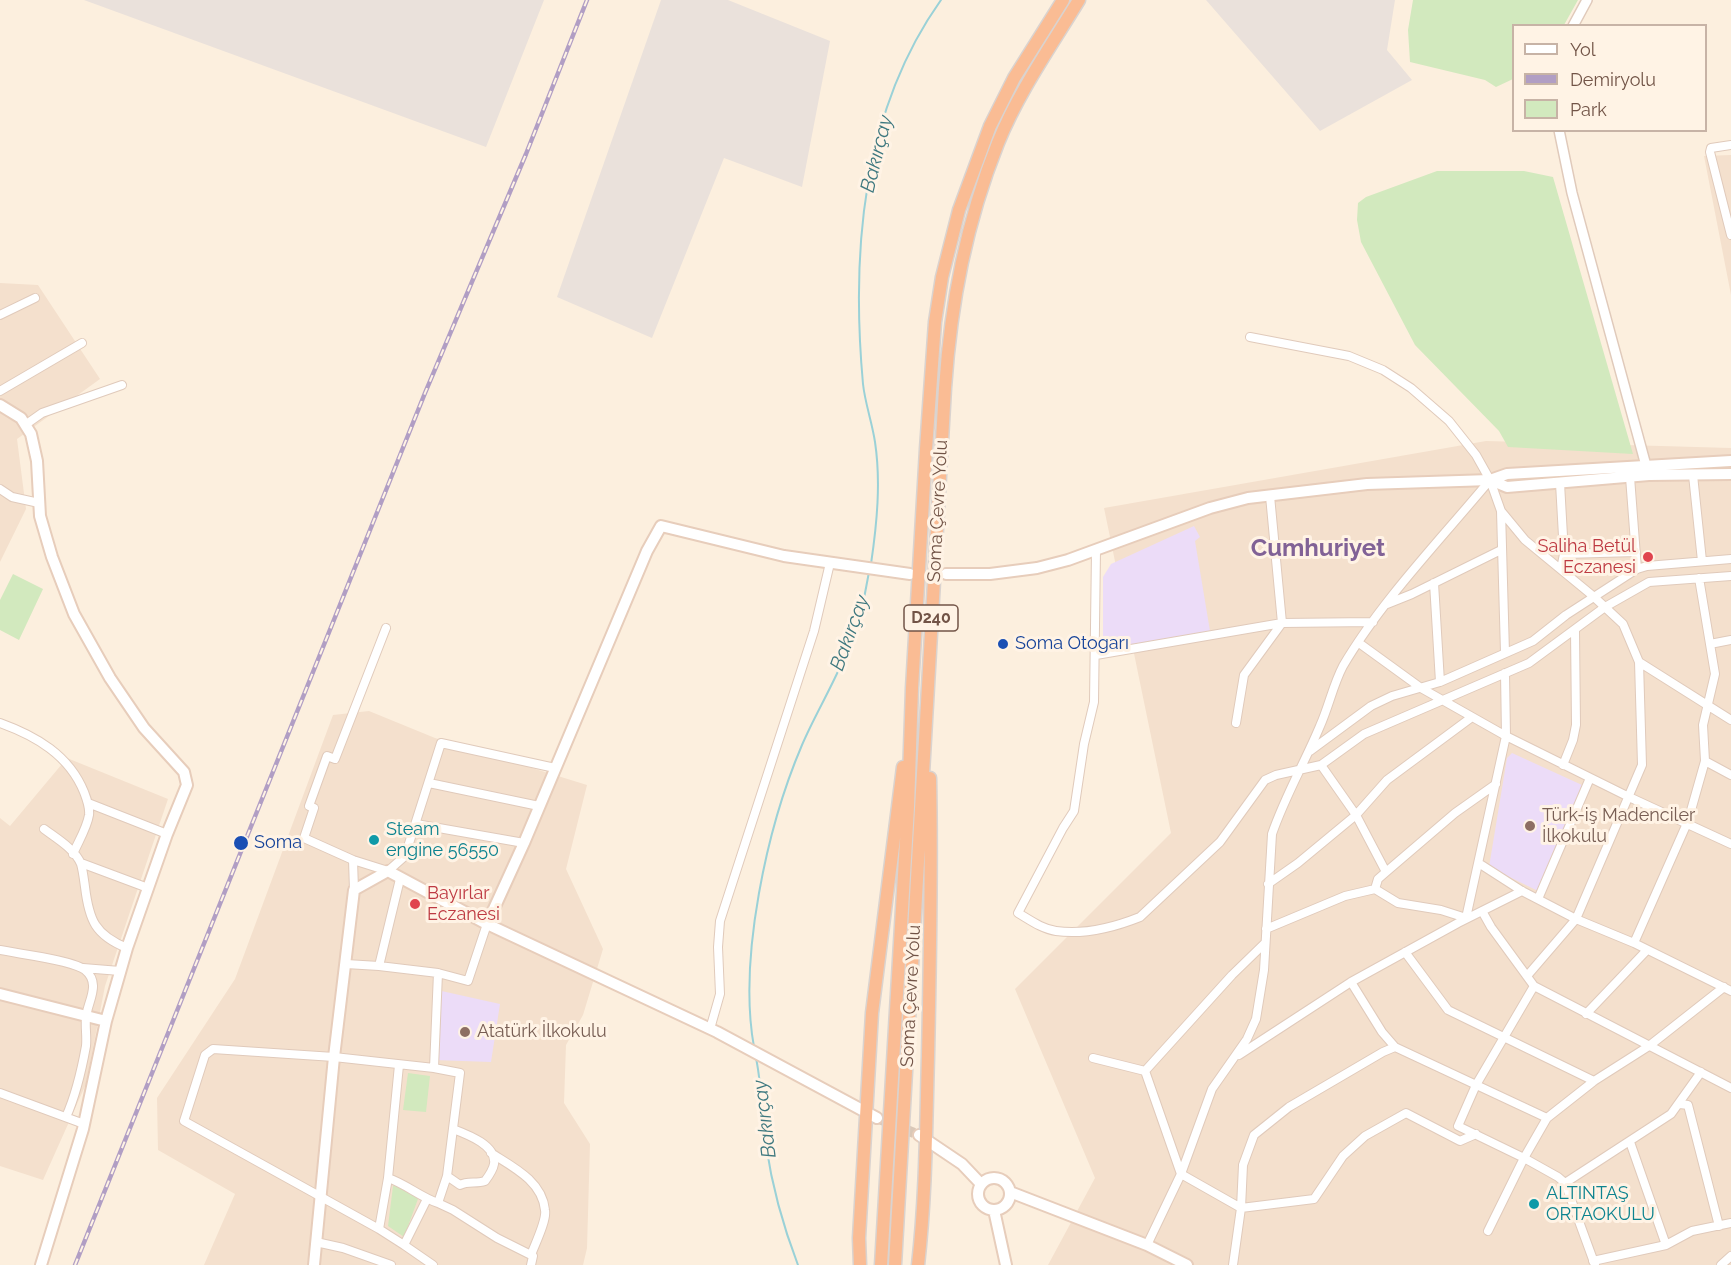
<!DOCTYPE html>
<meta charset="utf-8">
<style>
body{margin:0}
#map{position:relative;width:1731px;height:1265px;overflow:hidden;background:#fcefde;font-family:Raleway,sans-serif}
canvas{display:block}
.legend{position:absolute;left:1512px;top:24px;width:195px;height:108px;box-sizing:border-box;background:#fff3e5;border:2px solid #c7b3a6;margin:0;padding:8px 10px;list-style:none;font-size:18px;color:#725447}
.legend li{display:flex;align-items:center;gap:12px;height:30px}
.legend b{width:30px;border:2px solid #c7b3a6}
</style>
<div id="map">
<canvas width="1731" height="1265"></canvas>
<ul class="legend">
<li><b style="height:8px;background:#fff"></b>Yol</li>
<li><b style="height:8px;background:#b19ec4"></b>Demiryolu</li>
<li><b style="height:16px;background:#d2e9be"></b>Park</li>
</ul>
</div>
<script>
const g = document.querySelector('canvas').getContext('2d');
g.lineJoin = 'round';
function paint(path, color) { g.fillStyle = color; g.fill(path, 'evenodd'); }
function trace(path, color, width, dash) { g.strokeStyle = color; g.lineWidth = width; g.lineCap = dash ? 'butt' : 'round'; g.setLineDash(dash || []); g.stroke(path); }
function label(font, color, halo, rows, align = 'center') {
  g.font = font + ' Raleway,sans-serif'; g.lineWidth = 6; g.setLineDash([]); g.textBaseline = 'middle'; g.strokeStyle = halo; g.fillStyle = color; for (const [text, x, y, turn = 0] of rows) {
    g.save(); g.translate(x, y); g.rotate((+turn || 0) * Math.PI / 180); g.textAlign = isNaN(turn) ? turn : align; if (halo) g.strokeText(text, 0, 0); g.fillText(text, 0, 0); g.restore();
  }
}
paint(new Path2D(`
 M 1731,155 L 1731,295 L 1704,156 Z
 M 0,283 L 38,285 L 100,379 L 17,439 L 26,509 L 0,562 Z
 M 1486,441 L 1731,448 L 1731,1265 L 1048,1265 L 1095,1178 L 1015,989 L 1171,833 L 1104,508 Z
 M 369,711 L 435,738 L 587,785 L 566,869 L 603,949 L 583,1015 L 566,1045 L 564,1103 L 590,1144 L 587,1248 L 583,1265 L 204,1265 L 235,1194 L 158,1150 L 157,1098 L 235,979 L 333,715 Z
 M 67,758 L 168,799 L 105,986 L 86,1084 L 43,1180 L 0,1166 L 0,818 L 10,826 Z`), '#f4e0cd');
paint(new Path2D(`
 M 84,0 L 544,0 L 486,147 Z
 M 661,0 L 728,0 L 830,41 L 802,187 L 724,158 L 652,338 L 557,297 Z
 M 1206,0 L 1395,0 L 1387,50 L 1412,80 L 1320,131 Z`), '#eae1db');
paint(new Path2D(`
 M 1194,526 L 1200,537 L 1195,541 L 1210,631 L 1103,650 L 1103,577 L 1111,564 Z
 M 1512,753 L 1582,785 L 1538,891 L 1489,867 L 1507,758 Z
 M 437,990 L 500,1004 L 491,1062 L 434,1060 Z`), '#ecdcf8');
paint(new Path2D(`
 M 1413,0 L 1578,0 L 1564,25 L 1514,26 L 1513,79 L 1496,87 L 1485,80 L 1410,62 L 1408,30 Z
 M 1437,171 L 1524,171 L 1553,177 L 1633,454 L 1508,447 L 1499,431 L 1415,345 L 1361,242 L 1357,220 L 1358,203 L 1366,197 Z
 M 13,574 L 43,589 L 19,640 L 0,630 L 0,600 Z
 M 408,1073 L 430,1076 L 426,1112 L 403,1110 Z
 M 399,1184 L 418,1199 L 404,1237 L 388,1226 L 393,1186 Z`), '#d2e9be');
trace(new Path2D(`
 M 871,564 C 877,523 881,482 875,442 C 872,422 865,403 863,384 C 851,252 862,111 941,0
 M 754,1047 C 738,959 767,827 802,745 C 813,719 828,694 840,667 C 854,637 864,605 869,572
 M 756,1058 C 762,1087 762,1116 766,1145 C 772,1186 783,1226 798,1265`), '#9ad1d7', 2);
trace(new Path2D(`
 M 877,1118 L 919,1135`), '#dac8b8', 10, [10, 5]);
const minor = new Path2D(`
 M 1731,145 L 1711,148 L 1710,152 L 1731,235
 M 0,315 L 35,298
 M 1250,337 L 1349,356 L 1383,370 L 1411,388 L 1449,421 L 1476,455 L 1490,480 L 1501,511 L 1525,540 L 1593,596 L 1623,624 L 1639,662 L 1731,720
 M 0,391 L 82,343
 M 25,425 L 42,413 L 122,385
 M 1693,475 L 1702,561
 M 1630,477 L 1637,569
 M 1560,483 L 1564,554 L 1561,569
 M 0,489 L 12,497 L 39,503
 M 1501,511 L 1505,653
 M 1096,550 L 1094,702 L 1084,744 L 1074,811 L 1063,828 L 1018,913 C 1030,920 1042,929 1056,931 C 1084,935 1115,927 1140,917 L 1220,842 L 1265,780 L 1276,775 L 1321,765 L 1364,734 L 1529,663 L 1605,607 L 1649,582 L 1731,576
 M 1564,554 L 1636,552
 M 1434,583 L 1440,682
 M 1387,604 L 1412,594 L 1501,550
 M 1359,643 L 1421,688 L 1506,736 L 1629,797 L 1731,844
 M 1710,644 L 1731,640
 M 1096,655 L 1282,623 L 1373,622
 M 0,723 C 36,736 69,755 84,792 C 87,800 90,807 89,815 C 87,828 78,842 73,854
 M 1236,723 L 1244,675 L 1282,623 L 1270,496
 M 1310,751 L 1371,706 L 1392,696 L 1440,682 L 1533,641 L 1566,615 L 1637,569 L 1647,566 L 1731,559
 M 1705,761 L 1731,775
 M 1321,765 L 1356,815 L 1386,872
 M 1563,765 L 1573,740 L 1576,725 L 1575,630
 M 429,783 L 539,806
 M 88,803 L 167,834
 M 416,824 L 524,843
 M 44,829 C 56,838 75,849 81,864 C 83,871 84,880 85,887 C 89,920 95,935 127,948
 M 353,860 L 304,838 L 314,808 L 309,806 L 327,756 L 335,759 L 386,628
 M 81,863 L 148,888
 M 1480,864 L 1522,891 L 1576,919 L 1634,943 L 1731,991
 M 1268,884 L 1298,863 L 1356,815 L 1387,780 L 1472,717
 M 1375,889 L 1378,879 L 1386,872 L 1455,813 L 1496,784
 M 354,890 L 353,860 L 388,871 L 405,856 L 441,743 L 555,768
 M 1538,899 L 1590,778
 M 1482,911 L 1491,927 L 1534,986 L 1731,1088
 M 1266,929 L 1345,896 L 1375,889 L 1398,903 L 1441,910 L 1466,918 L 1506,736 L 1505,673
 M 1634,943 L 1688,821 L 1705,761 L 1703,725 L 1715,674 L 1699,578
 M 0,950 C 19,954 73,960 85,970 C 102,984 87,1002 86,1018 C 85,1027 87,1036 86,1046 C 82,1068 75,1097 66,1117
 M 1405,952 L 1448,1010 L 1594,1081
 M 346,964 L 379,966 L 400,879
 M 379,966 L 438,973 L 468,981 L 487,924
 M 83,968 L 120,971
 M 1527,976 L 1576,919 L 1642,765 L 1639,662
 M 1351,982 L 1382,1032 L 1395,1047
 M 1534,986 L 1476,1085 L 1458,1126 L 1524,1158 L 1547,1118 L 1594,1081 L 1649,1046 L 1724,987
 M 1586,1014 L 1647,950
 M 710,1029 L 720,994 L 718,947 L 720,921 L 814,631 L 830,563
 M 1239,1055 L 1351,982 L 1458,923 L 1522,891
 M 1093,1058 L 1145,1071 L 1181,1174 L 1241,1208 L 1314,1199 L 1343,1156 L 1365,1136 L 1406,1113 L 1460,1141 L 1476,1134
 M 399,1065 L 388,1178 C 406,1184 420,1197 438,1203 L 447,1176 L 460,1073 L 434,1068
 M 1145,1071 L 1232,975 L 1265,943
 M 0,1093 L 84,1124
 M 1680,1104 L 1688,1105 L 1719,1226
 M 1630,1142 L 1666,1245
 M 491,1153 C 513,1167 542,1181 545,1210 C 547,1220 535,1244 531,1255
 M 447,1176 L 460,1185 C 468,1181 476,1184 485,1181 C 488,1177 493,1170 494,1164 C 497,1145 466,1134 453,1129
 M 388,1178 L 379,1229 L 184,1121 L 205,1055 L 213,1049 L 334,1057 L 434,1068 L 438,973
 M 1565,1183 L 1671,1114 L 1701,1072
 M 438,1203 L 453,1210 L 497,1238 L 533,1256 L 531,1265
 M 379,1229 L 404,1245 L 427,1199
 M 1488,1231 L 1524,1158 L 1558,1177 L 1565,1183 L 1595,1265
 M 316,1242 L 343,1248 L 391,1265
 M 404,1245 L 433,1265
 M 1147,1245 L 1181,1174 L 1212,1089 L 1247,1039 L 1256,1019 L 1264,970 L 1272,834 C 1285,796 1305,762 1320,726 C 1329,706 1333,685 1343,666 C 1381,601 1442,538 1490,480
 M 1593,1261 L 1666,1245 L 1692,1231 L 1731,1223
 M 1233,1265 L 1241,1208 L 1243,1165 L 1254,1135 L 1289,1107 L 1383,1052 L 1395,1047 L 1547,1118
 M 1721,1265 L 1731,1256`);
const tertiary = new Path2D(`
 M 1573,26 L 1587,0
 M 1559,130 L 1572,193 L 1648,473`);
const secondary = new Path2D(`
 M 0,405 L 21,418 L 31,434 L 37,461 L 40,516 L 52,557 L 74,614 L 110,678 L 144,728 L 184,772 L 187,785 L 167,834 L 127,948 L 106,1021 L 83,1129 L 41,1265
 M 1490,480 L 1507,487 L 1649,475 L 1731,474
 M 946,574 L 990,574 L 1037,568 L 1068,560 L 1210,508 L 1248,498 L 1367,484 L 1490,480 L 1507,474 L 1731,461
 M 487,924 L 524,843 L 647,551 L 661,526 L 784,556 L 910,574
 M 0,994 L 106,1021
 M 919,1135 L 962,1164 L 981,1184
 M978 1194a16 16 0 1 1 32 0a16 16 0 1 1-32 0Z
 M 1010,1192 L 1147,1245 L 1187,1265
 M 994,1210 L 1006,1265
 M 314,1265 L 334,1057 L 354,890 L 388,871 L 487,924 L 717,1032 L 877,1118`);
const trunk = new Path2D(`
 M 860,1265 L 859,1238 L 872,1013 L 903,767
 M 881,1265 L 908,807 L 912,688 L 926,449 L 935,322 L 942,277 L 959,210 L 990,126 L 1014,78 L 1063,0
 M 895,1265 L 945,388 C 951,302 966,223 998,143 C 1018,93 1051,46 1079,0
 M 918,1265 C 926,1195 926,1126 928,1056 C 930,963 932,871 930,778`);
trace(minor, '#e0cabb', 10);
trace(tertiary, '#e0cabb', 12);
trace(secondary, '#e7cdbb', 14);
trace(trunk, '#dad3cf', 15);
trace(minor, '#fff', 8);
trace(tertiary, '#fff', 9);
trace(secondary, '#fff', 10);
trace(trunk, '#fabc94', 12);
const rail = new Path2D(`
 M 75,1265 L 425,393 L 526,154 L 587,0`);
trace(rail, '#b19ec4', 4.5);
trace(rail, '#fff3e5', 2, [7]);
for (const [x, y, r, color] of [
 [1648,557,6,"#e0444e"],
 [1003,644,6,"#1a4fb4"],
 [1530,826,6,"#8d6e63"],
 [374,840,6,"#0f9aa8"],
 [241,843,8,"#1a4fb4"],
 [415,904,6,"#e0444e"],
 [465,1032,6,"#8d6e63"],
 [1534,1204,6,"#0f9aa8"]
]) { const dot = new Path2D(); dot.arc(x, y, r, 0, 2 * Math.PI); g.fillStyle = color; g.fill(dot); trace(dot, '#fff3e5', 2); }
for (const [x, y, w] of [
 [931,618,54]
]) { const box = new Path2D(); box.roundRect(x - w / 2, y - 13, w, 26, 4.5); g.fillStyle = '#fff3e5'; g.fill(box); trace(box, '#725447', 1.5); }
label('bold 16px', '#725447', null, [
 ["D240",931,618]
]);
label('18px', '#725447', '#fff3e5', [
 ["Soma Çevre Yolu",938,511,-87],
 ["Soma Çevre Yolu",911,996,-87]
]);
label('18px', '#be3a42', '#fff3e5', [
 ["Saliha Betül",1636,547],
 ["Eczanesi",1636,568],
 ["Bayırlar",427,894,"left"],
 ["Eczanesi",427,915,"left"]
], 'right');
label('18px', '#164399', '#fff3e5', [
 ["Soma Otogarı",1015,644],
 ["Soma",254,843]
], 'left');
label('18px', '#785e54', '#fff3e5', [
 ["Türk-iş Madenciler",1542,816],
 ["İlkokulu",1542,837],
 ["Atatürk İlkokulu",477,1032]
], 'left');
label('18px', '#0d838f', '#fff3e5', [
 ["Steam",386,830],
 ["engine 56550",386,851],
 ["ALTINTAŞ",1546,1194],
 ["ORTAOKULU",1546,1215]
], 'left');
label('italic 20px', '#3e787f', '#fff3e5', [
 ["Bakırçay",877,154,-76],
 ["Bakırçay",850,633,-70],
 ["Bakırçay",765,1119,-97]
]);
label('bold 24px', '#816296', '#fff3e5', [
 ["Cumhuriyet",1318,549]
]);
</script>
